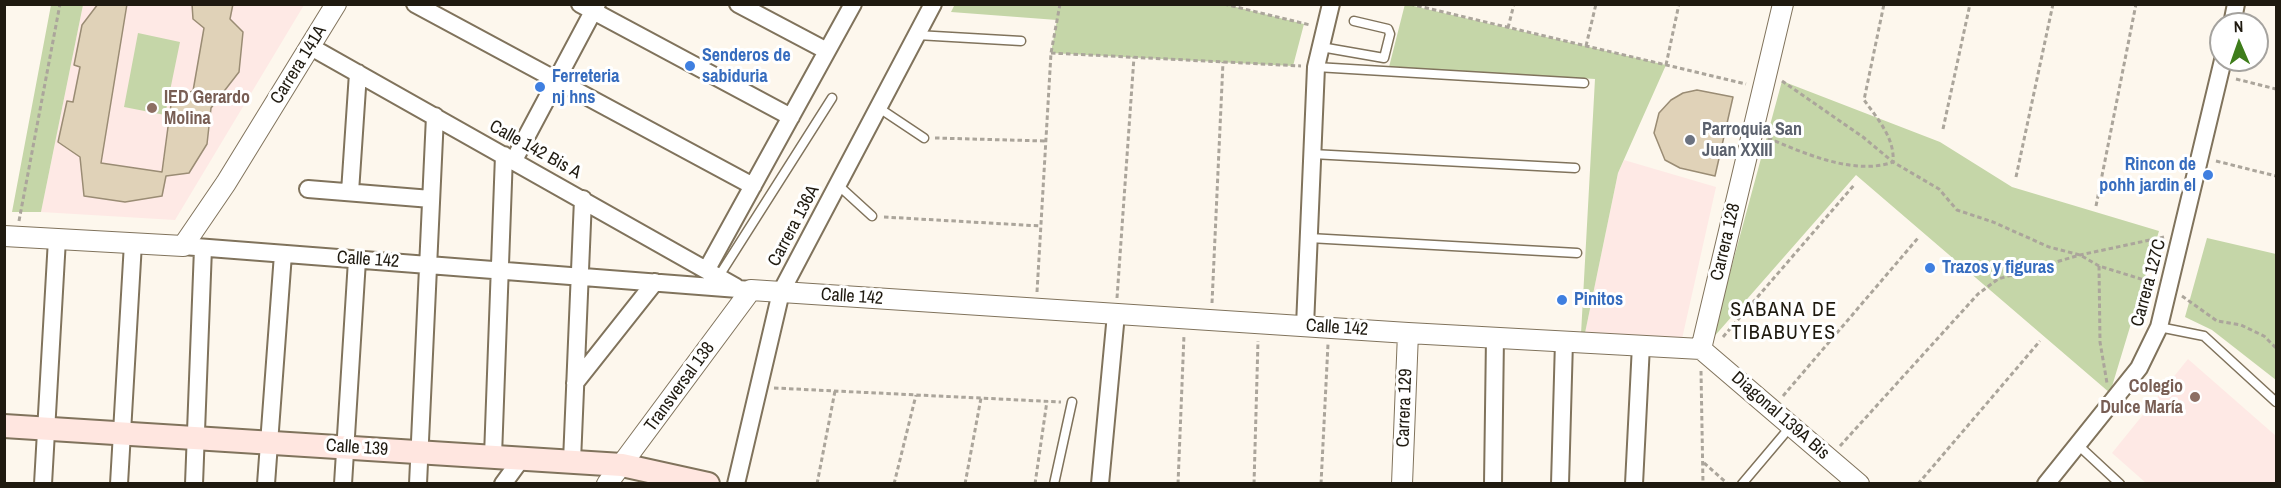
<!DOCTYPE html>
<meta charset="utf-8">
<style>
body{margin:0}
#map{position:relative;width:2281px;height:488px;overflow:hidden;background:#fdf7ed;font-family:"Archivo Narrow",sans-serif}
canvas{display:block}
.frame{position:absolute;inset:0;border:6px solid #1f1a10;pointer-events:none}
.north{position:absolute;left:2209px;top:12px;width:60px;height:60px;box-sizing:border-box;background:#fff;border:2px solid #a5a39f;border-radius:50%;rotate:358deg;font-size:16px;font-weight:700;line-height:24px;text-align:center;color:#1f1a10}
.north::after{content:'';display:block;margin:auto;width:21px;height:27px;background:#3e7d1b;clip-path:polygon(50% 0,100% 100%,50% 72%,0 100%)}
</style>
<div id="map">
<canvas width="2281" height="488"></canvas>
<div class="frame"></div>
<div class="north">N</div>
</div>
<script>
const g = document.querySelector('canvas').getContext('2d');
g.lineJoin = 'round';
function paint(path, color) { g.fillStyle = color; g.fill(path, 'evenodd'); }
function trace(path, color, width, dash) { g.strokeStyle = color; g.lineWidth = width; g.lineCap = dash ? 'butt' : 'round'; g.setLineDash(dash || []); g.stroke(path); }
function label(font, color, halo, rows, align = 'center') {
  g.font = font + ' "Archivo Narrow",sans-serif'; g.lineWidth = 6; g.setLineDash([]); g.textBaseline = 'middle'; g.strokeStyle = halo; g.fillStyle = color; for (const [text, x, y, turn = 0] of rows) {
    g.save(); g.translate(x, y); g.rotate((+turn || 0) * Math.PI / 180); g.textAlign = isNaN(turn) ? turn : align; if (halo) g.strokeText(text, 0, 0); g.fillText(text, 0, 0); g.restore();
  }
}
paint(new Path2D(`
 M 83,5 L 304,5 L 175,220 L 41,212 Z
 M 1624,160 L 1716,187 L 1682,339 L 1585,333 L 1618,173 Z
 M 2188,359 L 2276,436 L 2276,483 L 2146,483 L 2112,453 Z`), '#fee9e5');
paint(new Path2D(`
 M 955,4 L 1224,4 L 1304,24 L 1293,66 L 1051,53 L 1057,20 L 951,12 Z
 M 1405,4 L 1666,65 L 1618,173 L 1585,333 L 1581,334 L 1595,79 L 1389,67 Z
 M 51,5 L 83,5 L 41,212 L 12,212 Z
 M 138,33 L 180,42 L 165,115 L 124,107 Z
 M 1782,81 L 1940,142 L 2012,187 L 2159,231 L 2110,393 L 1856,175 L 1712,339 Z
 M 2207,238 L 2276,254 L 2276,380 L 2212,330 L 2185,317 Z`), '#c5d6a8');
const building = new Path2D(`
 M 98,4 L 127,4 L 101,163 L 162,172 L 172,97 L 193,91 L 204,28 L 193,19 L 192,4 L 233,4 L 230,19 L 243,32 L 239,72 L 211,108 L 207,144 L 189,173 L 166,176 L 162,196 L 125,202 L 84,196 L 80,157 L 58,142 L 67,101 L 73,102 L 80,67 L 74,65 L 82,25 Z
 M 1697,90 L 1733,97 L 1715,176 L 1680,168 L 1665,160 L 1654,133 L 1659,113 L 1671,100 L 1683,93 Z`);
paint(building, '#e0d2b8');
trace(building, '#9a8c74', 1.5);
const service = new Path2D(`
 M 917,35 L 1021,41
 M 1321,47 L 1384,58 L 1390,34 L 1388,29 L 1354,21
 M 1316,67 L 1584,83
 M 879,108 L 924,138
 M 1312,154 L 1575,168
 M 838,185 L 872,216
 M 1309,238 L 1577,253
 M 719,276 L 832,98
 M 2159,327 L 2204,336 L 2276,402
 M 2078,445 L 2120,484
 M 1054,484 L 1072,402
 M 1742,484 L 1791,426`);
const minor = new Path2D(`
 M 415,4 L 753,186
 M 580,4 L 791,117
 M 738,4 L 827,51
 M 2232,24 L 2236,4
 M 311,47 L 736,287
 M 514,160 L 597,4
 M 308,189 L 431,199
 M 350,192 L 358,73
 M 183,246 L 751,290
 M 707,269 L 853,4
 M 1305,326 L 1316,67 L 1331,4
 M 575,383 L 655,282
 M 493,456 L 504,155
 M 572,461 L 583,199
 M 43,484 L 57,239
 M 119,484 L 133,243
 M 194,484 L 203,248
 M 266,484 L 283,254
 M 343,484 L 357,260
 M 418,484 L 435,116
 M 503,484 L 522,458
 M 736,484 L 781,292 L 933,4
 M 1100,484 L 1116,314
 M 1493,484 L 1495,337
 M 1560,484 L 1564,341
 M 1634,484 L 1641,345
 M 2046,484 L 2139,368 L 2159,327 L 2223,60`);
const tertiary = new Path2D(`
 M 4,236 L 183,246 L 226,183 L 336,4
 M 1701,349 L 1783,4
 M 1701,349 L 1859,484
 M 607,484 L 751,290 L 1408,333 L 1701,349
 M 1402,484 L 1408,333`);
const secondary = new Path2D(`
 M 4,426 L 622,465 L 708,484`);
trace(service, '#80735c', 11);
trace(minor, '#80735c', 20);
trace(tertiary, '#80735c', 22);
trace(secondary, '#80735c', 26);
trace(new Path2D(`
 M 1224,4 L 1310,25
 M 1410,4 L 1746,84
 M 1508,28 L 1514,4
 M 1586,46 L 1596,4
 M 1051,53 L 1301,66
 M 1666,65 L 1679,4
 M 2236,79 L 2276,89
 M 1782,81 L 1863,137 L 1893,162 C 1895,138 1877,118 1864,100 L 1884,4
 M 1943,129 L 1970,4
 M 935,138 L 1045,141
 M 1768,138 C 1803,153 1855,176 1893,162 L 1939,189 L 1957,210 L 1993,222 L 2049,247 L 2080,255 L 2099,266 L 2154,283
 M 2216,161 L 2276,176
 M 2016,177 L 2053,4
 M 2096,206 L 2136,4
 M 884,217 L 1041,226
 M 19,221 L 60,4
 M 2099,266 L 2100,342 L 2107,383
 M 1037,292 L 1051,53 L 1060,4
 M 2182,296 L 2217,321 L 2241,325 L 2264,336 L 2276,348
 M 1117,298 L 1134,57
 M 1212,303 L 1223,62
 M 1723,337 L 1855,184
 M 1701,371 L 1703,484
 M 774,388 L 1061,402
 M 1783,396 L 1918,238
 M 1840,446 L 1978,294 L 1998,279 L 2080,255 L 2164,237
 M 1704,463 L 1728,484
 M 817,484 L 835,391
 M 894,484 L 916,395
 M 965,484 L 981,398
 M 1035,484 L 1047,401
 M 1178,484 L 1184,335
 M 1254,484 L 1258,341
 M 1321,484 L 1328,344
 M 1918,484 L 2040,341`), '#aba59b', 3, [4.5, 3]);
trace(service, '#fff', 8);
trace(minor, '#fff', 16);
trace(tertiary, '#fff', 20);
trace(secondary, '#ffe6e0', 22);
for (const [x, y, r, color] of [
 [690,66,6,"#3f7fe0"],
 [540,87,6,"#3f7fe0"],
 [152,108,6,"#8d6e63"],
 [1690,140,6,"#6b7280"],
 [2208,175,6,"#3f7fe0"],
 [1930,268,6,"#3f7fe0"],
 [1562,300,6,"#3f7fe0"],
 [2195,397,6,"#8d6e63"]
]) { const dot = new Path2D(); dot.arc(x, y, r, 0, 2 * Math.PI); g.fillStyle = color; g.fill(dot); trace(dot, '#fff', 2); }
label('bold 18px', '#366cbe', '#fff', [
 ["Senderos de",702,56],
 ["sabiduria",702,77],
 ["Ferreteria",552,77],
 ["nj hns",552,98],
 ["Rincon de",2196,165,"right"],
 ["pohh jardin el",2196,186,"right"],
 ["Trazos y figuras",1942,268],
 ["Pinitos",1574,300]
], 'left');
label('18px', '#1f1a10', '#fff', [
 ["Carrera 141A",299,65,-58],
 ["Calle 142 Bis A",535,150,29],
 ["Carrera 136A",794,226,-62],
 ["Carrera 128",1726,242,-77],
 ["Calle 142",368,260,4],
 ["Carrera 127C",2149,283,-75],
 ["Calle 142",852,297,4],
 ["Calle 142",1337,328,4],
 ["Transversal 138",680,387,-54],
 ["Carrera 129",1405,408,-88],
 ["Diagonal 139A Bis",1780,416,41],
 ["Calle 139",357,448,4]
]);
label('bold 18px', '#785e54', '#fff', [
 ["IED Gerardo",164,98],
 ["Molina",164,119],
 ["Colegio",2183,387,"right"],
 ["Dulce María",2183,408,"right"]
], 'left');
label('bold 18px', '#5b616d', '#fff', [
 ["Parroquia San",1702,130],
 ["Juan XXIII",1702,151]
], 'left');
g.letterSpacing = '1.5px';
label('20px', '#1f1a10', '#fff', [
 ["SABANA DE",1784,311],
 ["TIBABUYES",1784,334]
]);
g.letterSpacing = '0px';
</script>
